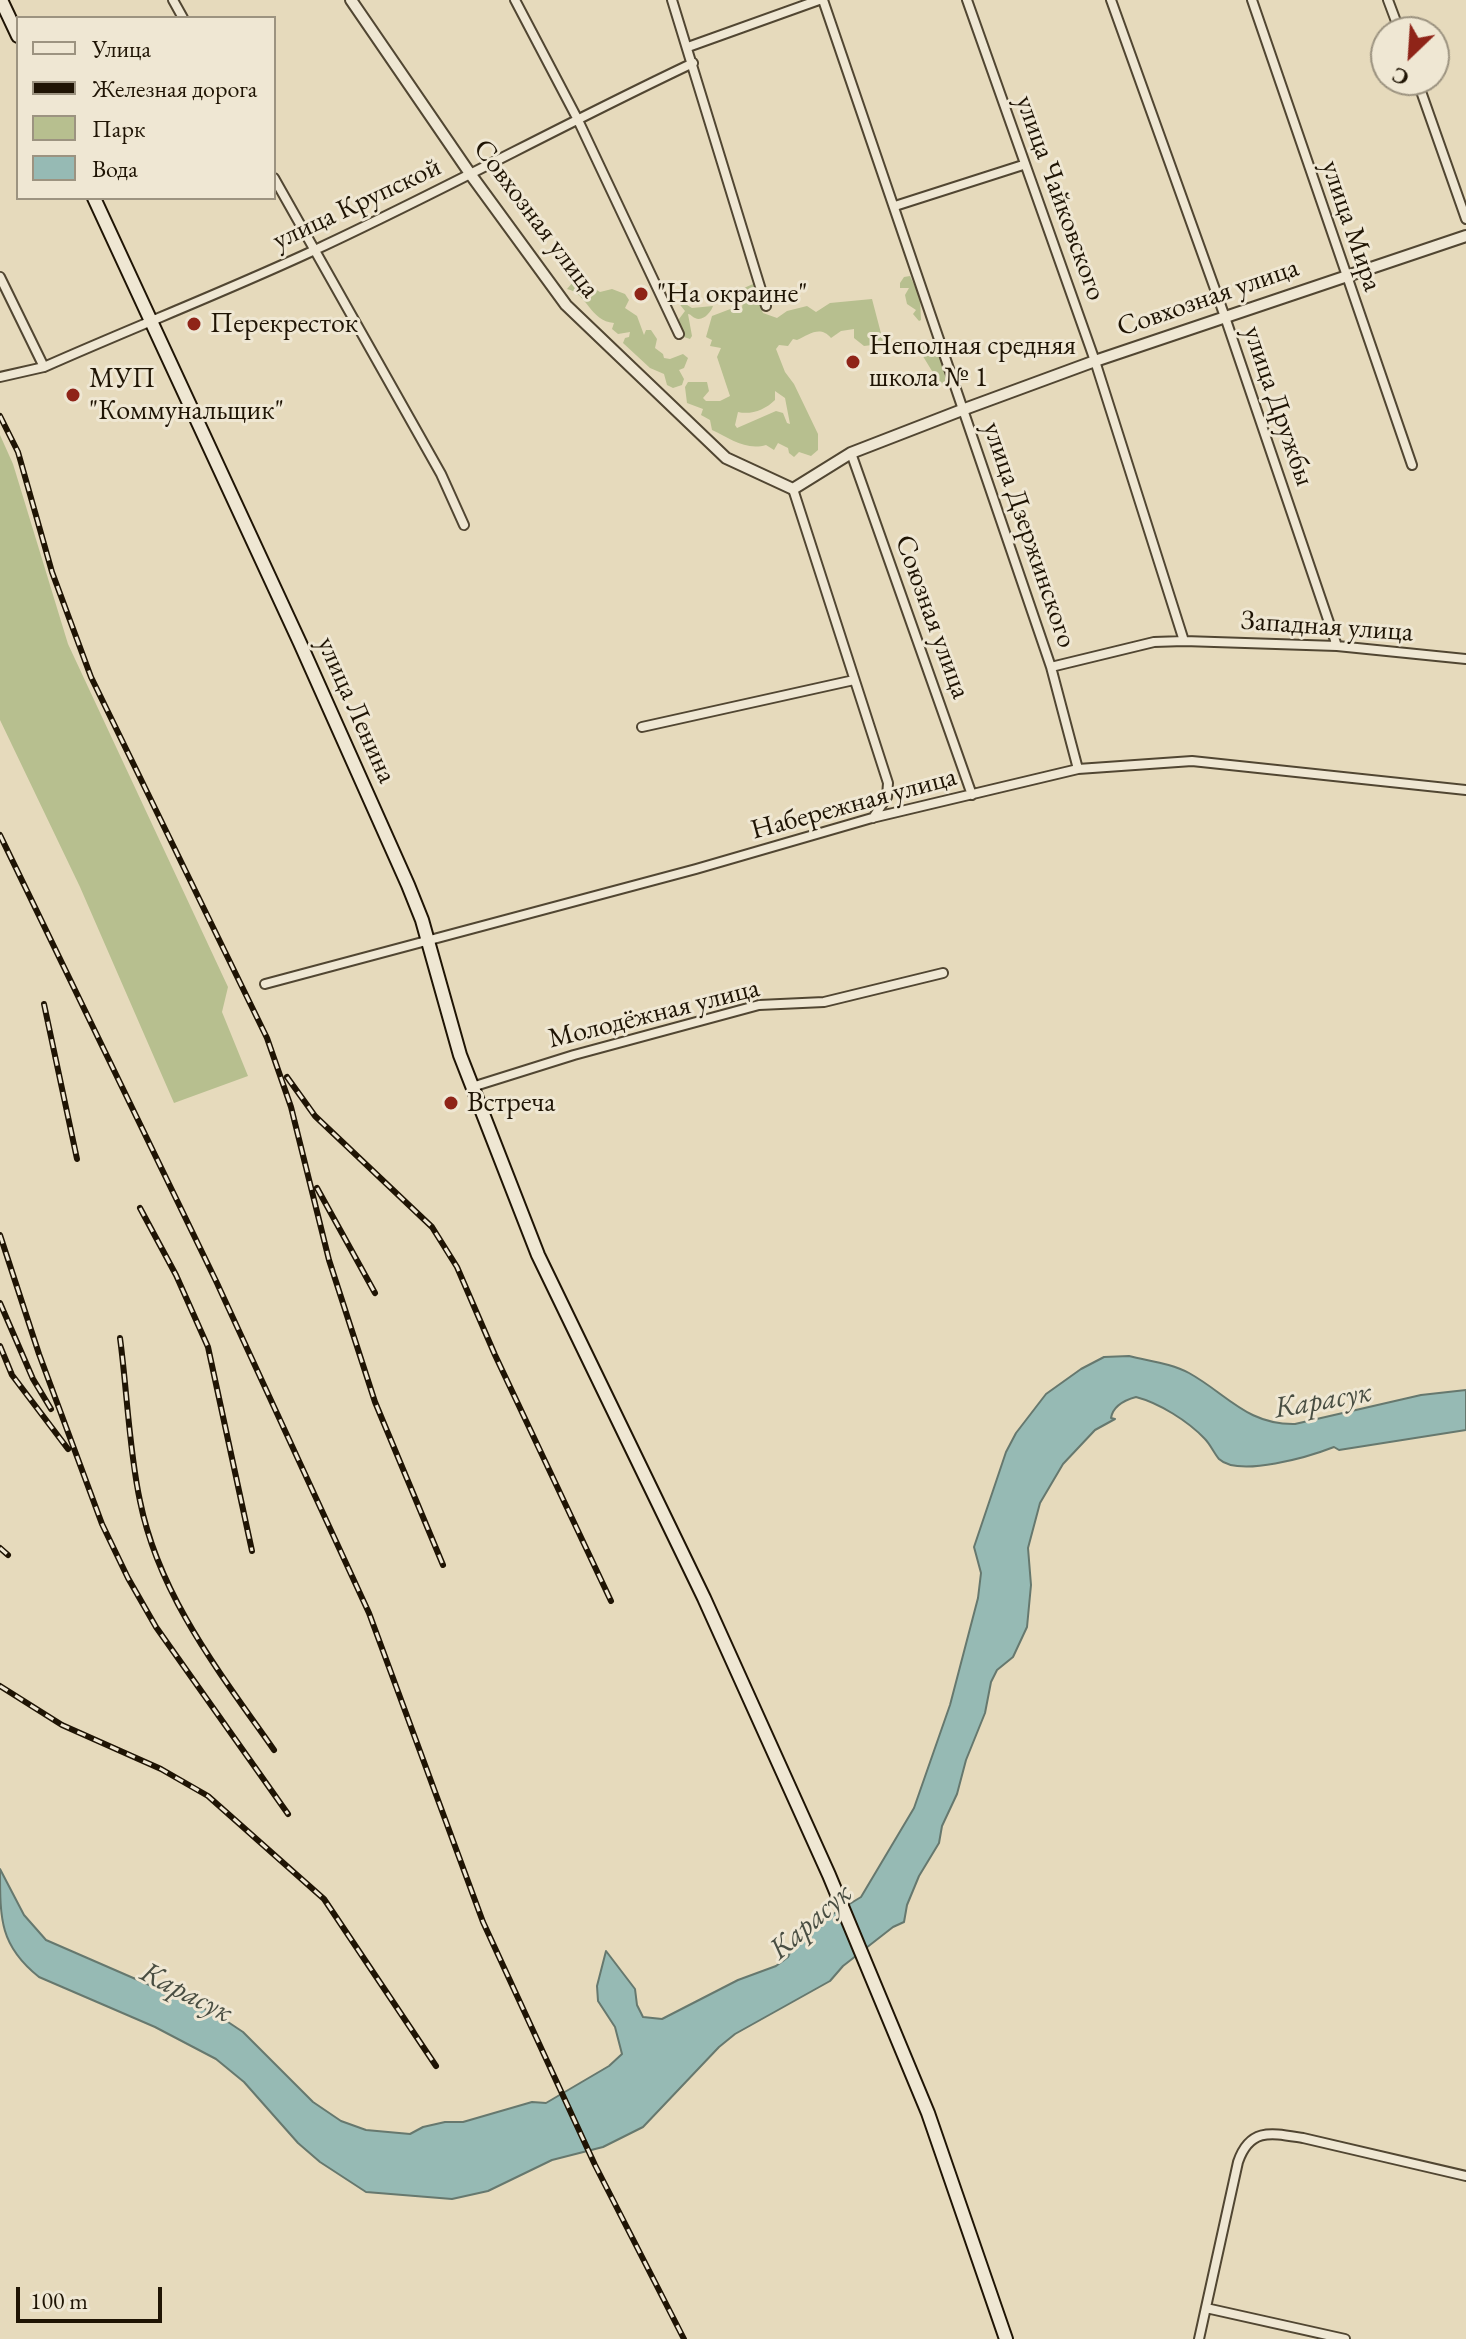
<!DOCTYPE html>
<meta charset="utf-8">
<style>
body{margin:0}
#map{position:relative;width:1466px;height:2339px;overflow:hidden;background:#e6dabc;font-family:"EB Garamond",serif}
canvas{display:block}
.legend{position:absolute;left:16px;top:16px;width:260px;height:184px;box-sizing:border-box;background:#efe7d3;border:2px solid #9c9380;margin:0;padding:10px 14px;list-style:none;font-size:24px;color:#1f1404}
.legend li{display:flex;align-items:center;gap:16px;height:40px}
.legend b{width:40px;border:2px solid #9c9380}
.north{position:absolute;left:1370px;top:16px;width:80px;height:80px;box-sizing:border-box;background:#efe7d3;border:2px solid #9c9380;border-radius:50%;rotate:205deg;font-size:22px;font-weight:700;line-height:32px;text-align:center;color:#1f1404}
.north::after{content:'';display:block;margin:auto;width:28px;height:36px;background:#8f2418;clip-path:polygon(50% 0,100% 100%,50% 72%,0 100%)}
.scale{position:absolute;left:16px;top:2287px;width:146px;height:36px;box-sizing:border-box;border:4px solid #1f1404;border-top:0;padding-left:10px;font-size:24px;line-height:28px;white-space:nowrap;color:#1f1404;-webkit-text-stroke:6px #efe7d3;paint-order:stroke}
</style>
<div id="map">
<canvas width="1466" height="2339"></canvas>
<ul class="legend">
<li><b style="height:10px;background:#efe7d3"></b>Улица</li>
<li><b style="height:10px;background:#1f1404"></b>Железная дорога</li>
<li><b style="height:22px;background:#b7bf8f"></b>Парк</li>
<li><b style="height:22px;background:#96bab4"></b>Вода</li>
</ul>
<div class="north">С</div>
<div class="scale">100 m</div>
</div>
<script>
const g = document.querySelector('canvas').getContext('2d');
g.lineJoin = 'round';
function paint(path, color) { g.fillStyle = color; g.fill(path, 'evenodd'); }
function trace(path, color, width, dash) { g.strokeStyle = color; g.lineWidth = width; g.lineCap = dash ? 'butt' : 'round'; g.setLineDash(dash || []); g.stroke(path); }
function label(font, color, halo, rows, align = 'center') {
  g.font = font + ' "EB Garamond",serif'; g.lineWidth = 6; g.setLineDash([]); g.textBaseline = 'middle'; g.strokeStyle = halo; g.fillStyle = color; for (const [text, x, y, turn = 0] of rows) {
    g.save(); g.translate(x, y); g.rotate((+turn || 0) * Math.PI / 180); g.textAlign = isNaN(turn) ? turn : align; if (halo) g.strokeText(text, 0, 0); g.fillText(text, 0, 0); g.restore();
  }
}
paint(new Path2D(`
 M 580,274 L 585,283 L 600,292 L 612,289 L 625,294 L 629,300 L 625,308 L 637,316 L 644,335 L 646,330 L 651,330 L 657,339 L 655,348 L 663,354 L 664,358 L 670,359 L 683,354 L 688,358 L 684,368 L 679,370 L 684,379 L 682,385 L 673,388 L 667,385 L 664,374 L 650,368 L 623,343 L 625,338 L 629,337 L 630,332 L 618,334 L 612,329 L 614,323 C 590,321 587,293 567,289 Z
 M 910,276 L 920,297 L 921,320 L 919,321 L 913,314 L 916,310 L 907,304 L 905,295 L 909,288 L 900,288 L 900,283 L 904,277 Z
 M 753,284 L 755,291 L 753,297 L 758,301 L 763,313 L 777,318 L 787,311 L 807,306 L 816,312 L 830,303 L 872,299 L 883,341 L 872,340 L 872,345 L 864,346 L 854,338 L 854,329 L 841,331 L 831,338 C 820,325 809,335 797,340 L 793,339 L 788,346 L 779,345 L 776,349 L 785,372 L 794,384 L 818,434 L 818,450 L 811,456 L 799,452 L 794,457 L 789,453 L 788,448 L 778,443 L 774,450 L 766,445 C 746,451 729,438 712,430 L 710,420 L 701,415 L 703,409 L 687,403 L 685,387 L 688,382 L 707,382 L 709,391 L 703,398 L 706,401 L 720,401 L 730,396 L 717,357 L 721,348 L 710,346 L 712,340 L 706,337 L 712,316 L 733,308 L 742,309 L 744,288 ZM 775,391 L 785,398 L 790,424 L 787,423 L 783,413 L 776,411 L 737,428 L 735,425 L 738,412 C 751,415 765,410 775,400 Z
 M 679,300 L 692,308 L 713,306 C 711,312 703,322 695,318 C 692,317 691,314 688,314 L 692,336 L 690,339 L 681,336 L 679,319 L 685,311 L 677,301 Z
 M 935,342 L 939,349 L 947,382 L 937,386 L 933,380 L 935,376 L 921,353 L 923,347 Z
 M 0,435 L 13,464 L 68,644 L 228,987 L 222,1012 L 248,1076 L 174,1103 L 80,887 L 0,720 Z`), '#b7bf8f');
const water = new Path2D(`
 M 1129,1356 C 1148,1361 1171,1363 1189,1373 C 1227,1394 1247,1425 1295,1424 L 1421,1395 L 1466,1390 L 1466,1430 L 1339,1450 L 1334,1447 C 1311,1456 1239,1478 1219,1459 C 1214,1453 1210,1444 1205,1439 C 1188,1421 1159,1403 1136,1397 C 1125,1400 1113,1406 1111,1418 L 1115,1419 L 1095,1430 L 1063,1464 L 1040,1503 L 1028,1548 L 1031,1585 L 1027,1627 L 1013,1657 L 997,1670 L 991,1682 L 985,1713 L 966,1760 L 957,1794 L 942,1826 L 939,1843 L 919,1876 L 907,1905 L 904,1922 L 893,1927 L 843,1966 L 830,1981 L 735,2034 L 719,2047 L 643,2127 L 603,2147 L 552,2160 L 488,2191 L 452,2199 L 366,2192 L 320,2162 L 298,2143 L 244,2082 L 216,2059 L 155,2027 L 39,1977 C 0,1946 0,1920 0,1869 L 24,1915 L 46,1940 L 216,2014 L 243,2032 L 313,2102 L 341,2121 L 366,2130 L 410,2134 L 423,2127 L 445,2122 L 463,2122 L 532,2102 L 546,2103 L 609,2066 L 622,2054 L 615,2027 L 598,2001 L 597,1986 L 606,1951 L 635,1989 L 637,2005 L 643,2017 L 662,2019 L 738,1980 L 776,1966 L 788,1957 L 797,1936 L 861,1897 L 914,1808 L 950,1705 L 978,1598 L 981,1573 L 974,1547 L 1006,1452 L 1016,1433 L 1046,1394 L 1081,1369 L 1104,1357 Z`);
paint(water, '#96bab4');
trace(water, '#66786e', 2);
const minor = new Path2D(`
 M 173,0 L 183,18
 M 515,0 L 577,118 L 679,334
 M 672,0 L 766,306
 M 823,0 L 1051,667 L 1078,769
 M 967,0 L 1095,361 L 1184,641
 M 1111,0 L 1225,317 L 1337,646
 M 1252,0 L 1412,465
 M 1388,0 L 1400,32
 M 688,47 L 819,0
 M 1417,80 L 1466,219
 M 274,178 L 441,474 L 464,525
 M 895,206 L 1023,165
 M 0,277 L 44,367
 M 0,377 L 44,367 C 134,327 227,291 317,249 C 444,190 566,123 693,63
 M 851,453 L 972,795
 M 793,489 L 888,783 L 887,797 L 873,818
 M 1051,667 L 1154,642 L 1184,641 L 1337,646 L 1466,659
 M 642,727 L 854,680
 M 265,984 L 696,869 L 872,818 L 1078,769 L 1192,761 L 1466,790
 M 472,1087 L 574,1055 L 759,1005 L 824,1002 L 943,973
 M 1206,2308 L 1345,2339
 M 1199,2339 L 1238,2162 C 1250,2127 1272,2133 1303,2138 L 1466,2176`);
const tertiary = new Path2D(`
 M 351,0 L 471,175 L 566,305 L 726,458 L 793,489 L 851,453 L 962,410 L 1095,361 L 1466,236`);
const secondary = new Path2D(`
 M 1,0 L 18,36
 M 94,198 L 300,643 L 408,885 L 422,920 L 460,1055 L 538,1255 L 704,1598 L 829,1875 L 928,2113 L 1006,2339`);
trace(minor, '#514632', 12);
trace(tertiary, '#514632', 14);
trace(secondary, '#1f1404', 16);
trace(minor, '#efe7d3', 8);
trace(tertiary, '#efe7d3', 10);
trace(secondary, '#efe7d3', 12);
const rail = new Path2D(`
 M 0,416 L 18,452 L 52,572 L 91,677 L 267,1038 L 291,1107 L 329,1260 L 375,1402 L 443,1565
 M 0,835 L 216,1281 L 369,1613 L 483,1922 L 595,2165 L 684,2339
 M 44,1004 L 77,1159
 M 287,1077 L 315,1116 L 432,1227 L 457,1267 L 495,1355 L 611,1601
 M 317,1188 L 375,1293
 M 140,1208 L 176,1275 L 208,1347 L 252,1551
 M 0,1235 L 39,1354 L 102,1524 L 128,1578 L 156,1627 L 288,1814
 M 0,1303 L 33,1379 L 51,1409
 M 120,1338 C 127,1390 129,1450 140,1501 C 159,1596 220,1673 274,1750
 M 0,1346 L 12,1375 L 68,1449
 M 0,1548 L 8,1555
 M 0,1686 L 62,1725 L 161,1769 L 208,1796 L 324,1899 L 436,2066`);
trace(rail, '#1f1404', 6);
trace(rail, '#efe7d3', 3, [9]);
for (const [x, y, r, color] of [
 [641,294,8,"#8f2418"],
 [194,324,8,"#8f2418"],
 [853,362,8,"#8f2418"],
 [73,395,8,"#8f2418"],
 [451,1103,8,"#8f2418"]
]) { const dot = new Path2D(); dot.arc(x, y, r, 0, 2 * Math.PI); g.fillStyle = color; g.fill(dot); trace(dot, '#efe7d3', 3); }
label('28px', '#1f1404', '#efe7d3', [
 ["улица Чайковского",1060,198,70],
 ["улица Крупской",357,204,-25],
 ["Совхозная улица",536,219,53],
 ["улица Мира",1351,226,71],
 ["Совхозная улица",1208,298,-19],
 ["улица Дружбы",1278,406,71],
 ["улица Дзержинского",1029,535,71],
 ["Союзная улица",932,617,70],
 ["Западная улица",1327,627,4],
 ["улица Ленина",356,710,66],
 ["Набережная улица",854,804,-15],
 ["Молодёжная улица",654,1014,-14]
]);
label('28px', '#1f1404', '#efe7d3', [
 ["\"На окраине\"",657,294],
 ["Перекресток",210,324],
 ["Неполная средняя",869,346],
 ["школа № 1",869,378],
 ["МУП",89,379],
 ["\"Коммунальщик\"",89,411],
 ["Встреча",467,1103]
], 'left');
label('italic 30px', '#494e42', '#efe7d3', [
 ["Карасук",1323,1401,-10],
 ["Карасук",811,1922,-41],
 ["Карасук",186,1993,27]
]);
</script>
